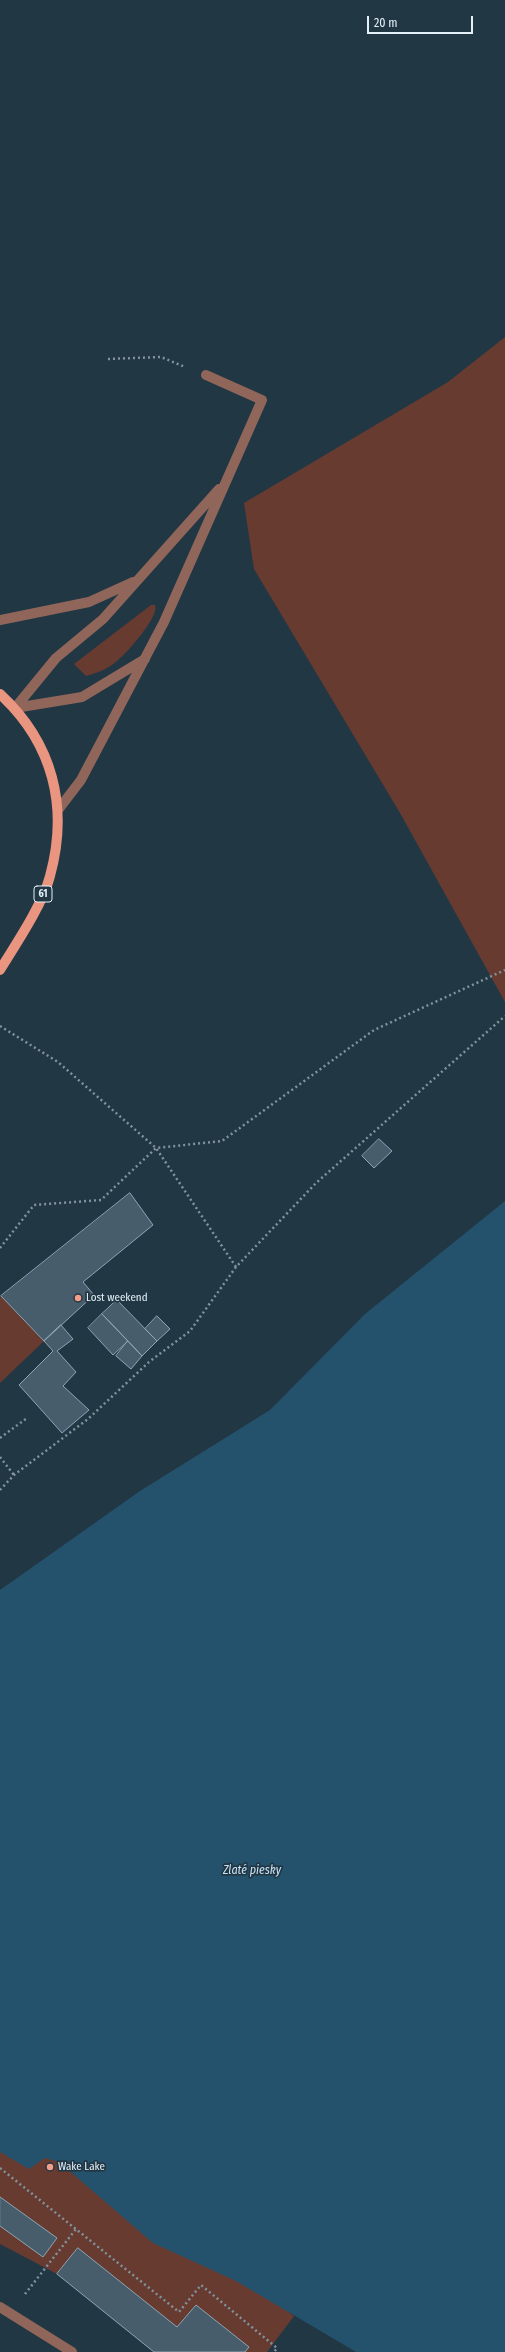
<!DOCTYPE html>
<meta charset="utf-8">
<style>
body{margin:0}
#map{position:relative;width:505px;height:2352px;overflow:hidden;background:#223744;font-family:"Fira Sans Condensed",sans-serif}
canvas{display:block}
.scale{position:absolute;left:367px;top:16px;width:106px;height:18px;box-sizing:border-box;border:2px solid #e4f1f9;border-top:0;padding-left:5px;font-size:12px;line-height:14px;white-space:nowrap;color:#e4f1f9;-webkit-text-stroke:3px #223744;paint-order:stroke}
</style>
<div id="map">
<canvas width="505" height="2352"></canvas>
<div class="scale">20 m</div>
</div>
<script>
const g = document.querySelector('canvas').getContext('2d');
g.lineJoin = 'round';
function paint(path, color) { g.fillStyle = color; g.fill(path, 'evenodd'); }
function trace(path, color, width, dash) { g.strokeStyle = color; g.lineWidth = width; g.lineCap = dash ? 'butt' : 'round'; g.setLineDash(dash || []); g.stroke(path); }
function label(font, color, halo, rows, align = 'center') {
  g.font = font + ' "Fira Sans Condensed",sans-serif'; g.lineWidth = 3.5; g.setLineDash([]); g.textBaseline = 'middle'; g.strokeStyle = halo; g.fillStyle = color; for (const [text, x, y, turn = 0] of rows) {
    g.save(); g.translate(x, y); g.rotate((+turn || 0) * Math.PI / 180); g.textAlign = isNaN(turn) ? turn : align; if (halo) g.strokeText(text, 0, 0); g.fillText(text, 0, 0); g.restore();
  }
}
paint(new Path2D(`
 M 505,337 L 505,1002 L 400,813 L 254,569 L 244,503 L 448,382 Z
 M 151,605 L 155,605 C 160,616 126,654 117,661 C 108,669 97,673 86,676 L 74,664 Z
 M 1,1296 L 44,1341 L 0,1383 L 0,1298 Z
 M 0,2091 L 294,2316 L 267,2352 L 154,2352 L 57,2274 L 0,2244 Z`), '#673b30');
paint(new Path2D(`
 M 505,1201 L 505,2352 L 356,2352 L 236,2281 L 153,2243 L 59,2162 L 45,2158 L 29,2169 L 0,2152 L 0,1590 L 140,1491 L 270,1410 L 365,1314 Z`), '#24516c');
const building = new Path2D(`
 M 379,1139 L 392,1151 L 374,1168 L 362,1156 Z
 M 130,1193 L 153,1225 L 83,1282 L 94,1295 L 44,1341 L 1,1296 Z
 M 117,1300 L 157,1341 L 142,1356 L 102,1314 Z
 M 102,1314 L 128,1341 L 113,1355 L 88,1328 Z
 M 157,1316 L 170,1329 L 157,1341 L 145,1329 Z
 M 61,1325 L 73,1339 L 57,1351 L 76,1372 L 63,1386 L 89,1410 L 62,1433 L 19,1385 L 53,1351 L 44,1341 Z
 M 128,1341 L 142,1356 L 131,1369 L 116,1356 Z
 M 0,2197 L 57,2238 L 43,2257 L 0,2226 Z
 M 78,2248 L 177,2327 L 196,2305 L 249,2347 L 245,2352 L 154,2352 L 57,2274 Z`);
paint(building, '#475d6c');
trace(building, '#8da5b5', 1);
trace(new Path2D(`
 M 108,359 L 161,357 L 185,367
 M 0,1026 L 58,1062 L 156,1148 L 236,1267
 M 0,1248 L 34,1205 L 101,1200 L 156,1148 L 222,1141 L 374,1030 L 505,970
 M 0,1438 L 27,1418
 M 0,1457 L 14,1475
 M 0,1490 L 14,1475 L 88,1419 L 149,1362 L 190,1331 L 236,1267 L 316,1183 L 505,1016
 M 0,2168 L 179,2312 L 201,2285 L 277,2348 L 274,2352
 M 25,2294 L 76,2229`), '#82939d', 2.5, [2, 3]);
trace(new Path2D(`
 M 0,620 L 89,602 L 133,582
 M 15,708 L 56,658 L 103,619 L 219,489
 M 15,708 L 82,697 L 145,659
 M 58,810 L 81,780 L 164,622 L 262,400 L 206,375
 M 0,2307 L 72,2352`), '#90665b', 10);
trace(new Path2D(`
 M 0,694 C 53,743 69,807 50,876 C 43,904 16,944 0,970`), '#ea9580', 10);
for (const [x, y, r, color] of [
 [78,1298,4,"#f49e89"],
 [50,2167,4,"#f49e89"]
]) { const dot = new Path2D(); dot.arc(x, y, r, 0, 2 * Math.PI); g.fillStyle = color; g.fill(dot); trace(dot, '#223744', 1.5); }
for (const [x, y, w] of [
 [43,894,18]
]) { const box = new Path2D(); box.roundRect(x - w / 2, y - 8, w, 16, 3); g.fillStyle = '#223744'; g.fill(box); trace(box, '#e4f1f9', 1); }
label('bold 10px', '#e4f1f9', null, [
 ["61",43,894]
]);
label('11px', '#e4f1f9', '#223744', [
 ["Lost weekend",86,1298],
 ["Wake Lake",58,2167]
], 'left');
label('italic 12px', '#c8e3f6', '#223744', [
 ["Zlaté piesky",252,1871]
]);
</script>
